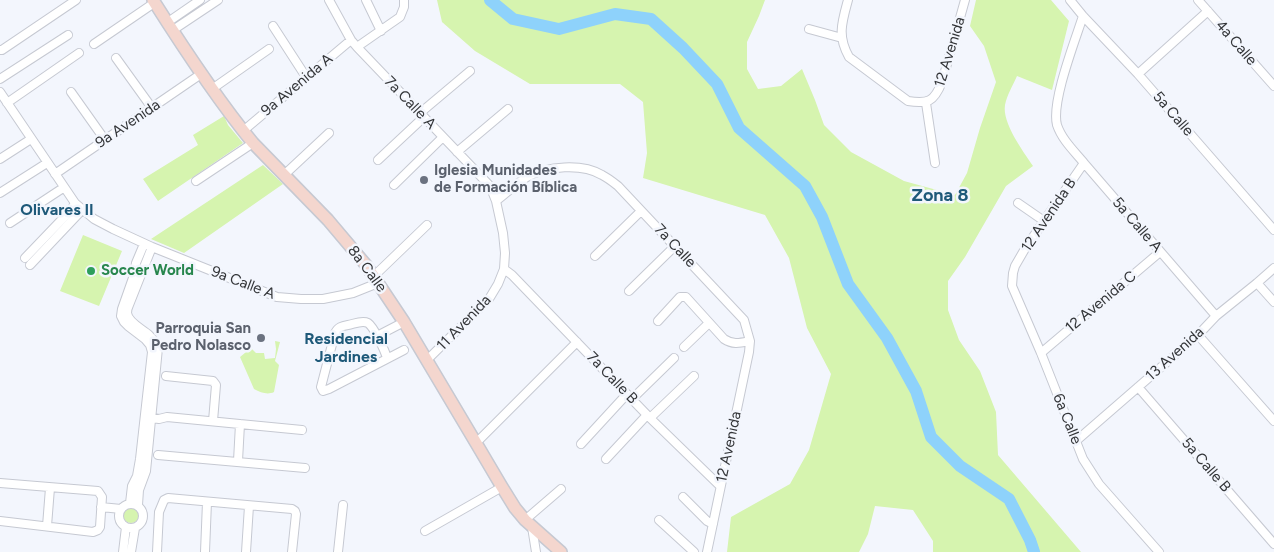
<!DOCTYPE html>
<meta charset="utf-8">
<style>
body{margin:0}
canvas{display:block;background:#f3f6fd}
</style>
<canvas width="1274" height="552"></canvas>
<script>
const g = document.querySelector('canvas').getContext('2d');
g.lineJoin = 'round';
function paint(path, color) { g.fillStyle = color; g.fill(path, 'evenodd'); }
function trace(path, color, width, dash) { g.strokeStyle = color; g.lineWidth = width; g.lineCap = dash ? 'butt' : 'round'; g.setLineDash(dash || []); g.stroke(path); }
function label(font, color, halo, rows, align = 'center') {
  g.font = font + ' Figtree,sans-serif'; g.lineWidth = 5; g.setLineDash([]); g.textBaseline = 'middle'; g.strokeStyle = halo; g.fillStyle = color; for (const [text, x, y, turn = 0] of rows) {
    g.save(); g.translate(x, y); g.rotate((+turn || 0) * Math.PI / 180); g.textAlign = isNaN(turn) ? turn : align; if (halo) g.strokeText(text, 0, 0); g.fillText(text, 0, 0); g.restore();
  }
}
paint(new Path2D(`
 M 437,0 L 765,0 L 759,16 L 747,42 L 747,69 L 758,89 L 781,86 L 802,69 L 815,100 L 824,125 L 851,152 L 904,181 L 955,195 L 967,173 L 980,128 L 996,82 L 984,46 L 970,26 L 976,0 L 1051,0 L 1069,21 L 1052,90 L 1017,76 C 1013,85 1007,95 1005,105 C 1002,123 1023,151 1033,166 L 1006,186 L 965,257 L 948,281 L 948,310 L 959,340 L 980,371 L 996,412 L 998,455 L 1081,552 L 933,552 L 933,541 L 913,510 L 875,506 L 868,534 L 859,552 L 727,552 L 731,517 L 790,484 L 809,450 L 831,374 L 807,328 L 789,258 L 765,215 L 643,178 L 647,153 L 643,102 L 620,84 L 530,84 L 475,51 L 442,22 Z
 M 224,116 L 228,125 L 243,143 L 158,201 L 143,179 L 198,145 L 193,135 Z
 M 263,165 L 283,184 L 184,253 L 151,239 Z
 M 83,235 L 122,251 L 99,306 L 60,291 Z
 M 275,341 L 280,342 L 275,361 L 279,365 L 274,392 C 268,395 261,393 254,389 L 240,357 L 251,348 L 256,353 L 264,353 L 265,359 L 275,358 L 276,349 Z
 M123 515a8 8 0 1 1 16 0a8 8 0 1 1-16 0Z`), '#d6f4af');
trace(new Path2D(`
 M 490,0 L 513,19 L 559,29 L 615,14 L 651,19 L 683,48 L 717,84 L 739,128 L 805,186 L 822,217 L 848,284 L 887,338 L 916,391 L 931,437 L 960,466 L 1009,499 L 1030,540 L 1034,552`), '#8ed2fb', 12);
const street = new Path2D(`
 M 329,0 L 351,40 L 357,47 L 490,186 L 496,201 L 503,233 L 505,253 L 504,269 L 498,284 L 489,299 L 427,360
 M 366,0 L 381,31
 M 848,0 C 842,22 837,36 849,57 L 908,101 C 928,104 934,102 942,82 L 965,0
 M 1070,0 L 1083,16 L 1138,74 L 1274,230
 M 1198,0 L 1274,86
 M 1083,16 C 1075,41 1051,102 1057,125 C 1062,140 1075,152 1084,163 L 1216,316
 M 168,22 L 200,0
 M 273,26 L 306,77
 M 809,29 L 842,38
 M 173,30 L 218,0
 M 94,44 L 154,3
 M 357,47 L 400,17 L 404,7 L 404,0
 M 0,50 L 2,50 L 76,0
 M 116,58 L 152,108
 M 1138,74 L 1208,11
 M 0,79 L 68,35
 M 212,89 L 269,49
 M 0,92 L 75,203 L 94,219 L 113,229 L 152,247 L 277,297 L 301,299 L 323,299 L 353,293 L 378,283
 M 71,92 L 105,140
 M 7,103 L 79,53
 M 926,103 L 935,163
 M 420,113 L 470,71
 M 243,131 L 351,40
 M 457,152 L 508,109
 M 0,159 L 31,139
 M 378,160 L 424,117
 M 1084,163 L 1026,247 L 1015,266 L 1013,273 L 1012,286 L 1041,353 L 1083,459 L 1099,484 L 1159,552
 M 55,174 L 201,74
 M 284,175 L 329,133
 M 196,181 L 253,143
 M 394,185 L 443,137
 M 0,193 L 47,163
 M 496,201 C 506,193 516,184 527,177 C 547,166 582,163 602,175 C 608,178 613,182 618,186 L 744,320 L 750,341 L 749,352 L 707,552
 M 1018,203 L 1044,221
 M 10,223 L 63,188
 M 595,256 L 641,211
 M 25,258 L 71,210 L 75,203
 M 30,265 L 82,210
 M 504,269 L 512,275 L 650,418 L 720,486
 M 374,276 L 427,225
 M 1257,283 L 1274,302
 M 629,291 L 675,246
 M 658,321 L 680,297 L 686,297 L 724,339 C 733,345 740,343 750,341
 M 1198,335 L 1274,421
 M 377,336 L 404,322
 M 684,347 L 709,323
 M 1041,353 L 1160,252
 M 387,358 C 385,351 374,327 368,323 C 362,320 354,324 348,325 C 342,326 338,327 335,333 L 321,387 L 323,391 L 329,389 L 404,350
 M 166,376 L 213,381 L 216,385 L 213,421
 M 1138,387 L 1274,544
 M 632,399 L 674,358
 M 147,417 L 159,419 L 167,417 L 302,430
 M 650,418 L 694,376
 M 1076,441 L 1198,335 L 1216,316 L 1257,283 L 1274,268
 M 476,443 L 577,342
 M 581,444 L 627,394
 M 158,455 L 305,468
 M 606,459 L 647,415
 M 238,461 L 240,424
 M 0,483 L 98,491 L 102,497 L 100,527 L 98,530 L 93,532 L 0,521
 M 683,497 L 707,521 L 713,524
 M 130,503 L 132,486 L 137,476 L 140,459 L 152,352 L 150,345 L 145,339 L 128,326 L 124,322 L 121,316 L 122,309 L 134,275 L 136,263 L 144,244
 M119 516a12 12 0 1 1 24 0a12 12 0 1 1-24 0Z
 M 138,505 L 139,490 L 146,471 L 158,348 C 156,343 153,339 149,335 C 143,329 128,323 127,313 C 127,310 128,307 129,305 L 152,247
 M 101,507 L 121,509
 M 525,520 L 561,489
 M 659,520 L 694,552
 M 47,526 L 50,488
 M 532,527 L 536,552
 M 425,531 L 502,487
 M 123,552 L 126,527
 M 131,552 L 135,528
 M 157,552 L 159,512 L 164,500 L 168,498 L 292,509 L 295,511 L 296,514 L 292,552
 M 205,552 L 207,502
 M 246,552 L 249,506
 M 338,552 L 343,505`);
const secondary = new Path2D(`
 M 153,0 C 184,49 216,98 253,143 L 328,220 L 366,265 L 404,322 L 476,443 L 502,487 L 515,508 L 525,520 L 561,552`);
trace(street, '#c6c9d2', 10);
trace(secondary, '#c6c9d2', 14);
trace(street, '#fff', 8);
trace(secondary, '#f4d6ce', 11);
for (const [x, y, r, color] of [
 [424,180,5,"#6b7280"],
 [91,271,5,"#2e9e5b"],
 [261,338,5,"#6b7280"]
]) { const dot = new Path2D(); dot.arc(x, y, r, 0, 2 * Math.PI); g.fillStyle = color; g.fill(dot); trace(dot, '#f3f6fd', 2); }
label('15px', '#333538', '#f3f6fd', [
 ["4a Calle",1236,43,49],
 ["12 Avenida",950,52,-73],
 ["9a Avenida A",297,85,-40],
 ["7a Calle A",410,103,46],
 ["5a Calle",1173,114,49],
 ["9a Avenida",128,124,-34],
 ["12 Avenida B",1049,215,-56],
 ["5a Calle A",1137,225,49],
 ["7a Calle",675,246,47],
 ["8a Calle",367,269,53],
 ["9a Calle A",243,283,21],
 ["12 Avenida C",1101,302,-40],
 ["11 Avenida",464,323,-46],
 ["13 Avenida",1175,354,-42],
 ["7a Calle B",612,378,46],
 ["6a Calle",1067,419,68],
 ["12 Avenida",729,447,-78],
 ["5a Calle B",1206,465,49]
]);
label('bold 15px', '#5b616d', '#f3f6fd', [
 ["Iglesia Munidades",434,171],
 ["de Formación Bíblica",434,188],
 ["Parroquia San",251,329,"right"],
 ["Pedro Nolasco",251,346,"right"]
], 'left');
label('bold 15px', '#27864d', '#f3f6fd', [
 ["Soccer World",101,271]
], 'left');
label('bold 16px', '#1e5979', '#f3f6fd', [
 ["Olivares II",57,210],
 ["Residencial",346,339],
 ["Jardines",346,357]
]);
label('bold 18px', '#1e5979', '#f3f6fd', [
 ["Zona 8",940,196]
]);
</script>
